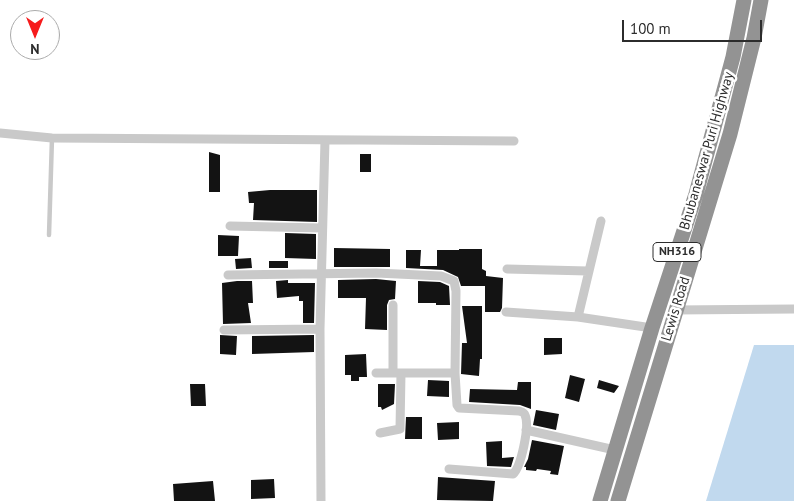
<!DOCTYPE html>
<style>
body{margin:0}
#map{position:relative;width:794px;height:501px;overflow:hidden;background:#fff;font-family:"PT Sans",sans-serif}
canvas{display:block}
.north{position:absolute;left:10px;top:10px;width:50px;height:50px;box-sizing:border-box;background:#fff;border:1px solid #ababab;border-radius:50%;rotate:180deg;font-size:14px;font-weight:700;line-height:20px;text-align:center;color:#2c2c2c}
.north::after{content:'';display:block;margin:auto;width:18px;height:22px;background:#f61b1c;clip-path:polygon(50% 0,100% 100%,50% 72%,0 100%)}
.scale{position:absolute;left:622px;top:20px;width:140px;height:22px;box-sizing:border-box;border:2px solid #2c2c2c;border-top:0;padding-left:6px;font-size:15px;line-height:18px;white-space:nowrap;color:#2c2c2c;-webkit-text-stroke:4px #fff;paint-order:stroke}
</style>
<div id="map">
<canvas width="794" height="501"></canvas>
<div class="north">N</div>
<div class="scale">100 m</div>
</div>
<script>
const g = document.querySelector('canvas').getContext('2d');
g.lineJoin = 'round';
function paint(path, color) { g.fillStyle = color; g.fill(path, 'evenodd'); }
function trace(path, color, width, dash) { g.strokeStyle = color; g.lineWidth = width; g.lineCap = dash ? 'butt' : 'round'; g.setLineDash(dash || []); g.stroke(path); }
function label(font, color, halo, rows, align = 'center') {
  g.font = font + ' "PT Sans",sans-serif'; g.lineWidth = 5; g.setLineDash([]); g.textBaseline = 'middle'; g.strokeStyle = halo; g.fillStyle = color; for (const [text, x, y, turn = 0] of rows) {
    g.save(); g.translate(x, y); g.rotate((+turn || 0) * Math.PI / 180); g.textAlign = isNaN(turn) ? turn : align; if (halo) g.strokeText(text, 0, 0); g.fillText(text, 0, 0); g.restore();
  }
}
paint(new Path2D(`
 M 754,345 L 794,345 L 794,501 L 706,501 Z`), '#c1d9ee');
paint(new Path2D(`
 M 209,152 L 220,155 L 220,192 L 209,192 Z
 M 360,154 L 371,154 L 371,172 L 360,172 Z
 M 270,190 L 317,190 L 317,222 L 253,220 L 254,203 L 249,203 L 248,192 Z
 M 285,233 L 316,234 L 316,259 L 285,258 Z
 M 218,235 L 239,236 L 238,256 L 218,256 Z
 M 334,248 L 390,249 L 390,267 L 334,267 Z
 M 459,249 L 482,249 L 482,269 L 486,271 L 486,276 L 503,278 L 502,308 L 500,312 L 485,312 L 485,286 L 461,286 L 458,277 L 443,270 L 406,268 L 406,250 L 421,250 L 420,266 L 437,266 L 437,250 L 459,250 Z
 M 251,258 L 252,268 L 236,269 L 235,259 Z
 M 269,261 L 288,261 L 288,268 L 269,268 Z
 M 376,279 L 396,281 L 395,299 L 389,300 L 387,305 L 387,330 L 365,329 L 366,298 L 338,298 L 338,280 Z
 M 288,280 L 288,283 L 315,283 L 314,323 L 303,323 L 303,301 L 299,301 L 299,296 L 277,298 L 276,281 Z
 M 237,281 L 252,281 L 253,303 L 248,303 L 251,323 L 223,324 L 222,283 Z
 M 418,281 L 440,282 L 449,286 L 450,305 L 436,305 L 436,303 L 418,303 Z
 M 462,306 L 482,306 L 482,359 L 480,359 L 479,376 L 461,374 L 462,343 L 467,343 Z
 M 220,335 L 237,336 L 236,355 L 220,354 Z
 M 314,335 L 314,352 L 252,354 L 252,336 Z
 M 544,338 L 562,338 L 562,354 L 544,355 Z
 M 366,354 L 367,377 L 359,377 L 359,381 L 351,381 L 351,375 L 345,375 L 345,355 Z
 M 570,375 L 585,379 L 579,402 L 565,398 Z
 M 428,380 L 449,381 L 449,397 L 427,396 Z
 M 599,380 L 619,386 L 614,393 L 597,388 Z
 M 518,382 L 531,382 L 531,409 L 520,405 L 469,402 L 470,389 L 517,390 Z
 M 190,384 L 205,384 L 206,406 L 191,406 Z
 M 378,384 L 395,384 L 394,404 L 382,410 L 381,407 L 378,407 Z
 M 536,410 L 559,414 L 556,430 L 533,425 Z
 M 406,417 L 422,417 L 422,439 L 405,439 Z
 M 459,422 L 459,439 L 438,440 L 437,423 Z
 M 532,440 L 564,446 L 558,475 L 550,474 L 551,471 L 537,469 L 536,471 L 526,470 L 526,467 L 524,467 L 528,459 Z
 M 502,441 L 502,458 L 514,457 L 511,467 L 487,466 L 486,442 Z
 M 438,477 L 495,481 L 493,501 L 437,500 Z
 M 274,479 L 275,498 L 251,499 L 251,480 Z
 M 213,481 L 215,501 L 174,501 L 173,484 Z`), '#131313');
trace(new Path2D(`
 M 49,235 L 52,138`), '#c9c9c9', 4.5);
trace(new Path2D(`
 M 0,133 L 52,138 L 514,141
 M 230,226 L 322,228
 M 507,269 L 588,271
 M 228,275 L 376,273 L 441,276 L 454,281 L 456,291 L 455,373 L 457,405 L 459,408 L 519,411 C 522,412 524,412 525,415 C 530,426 521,467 513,474 L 449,469
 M 393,305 L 393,373
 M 675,310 L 794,309
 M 506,312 L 578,317 L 652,328
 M 578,317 L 601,221
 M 224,330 L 320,329
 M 376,373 L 455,373
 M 526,430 L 615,450
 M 380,433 L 400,429 L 401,373
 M 321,501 L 320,329 L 325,140`), '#c9c9c9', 9);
trace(new Path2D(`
 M 600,501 L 652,328 L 696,194 L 733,57 L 744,0
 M 618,501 L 730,134 L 754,38 L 761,0`), '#939393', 15);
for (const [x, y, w] of [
 [677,252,48]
]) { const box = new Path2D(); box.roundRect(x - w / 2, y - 9.5, w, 19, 4); g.fillStyle = '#fff'; g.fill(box); trace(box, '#2c2c2c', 1); }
label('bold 12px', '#2c2c2c', null, [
 ["NH316",677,252]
]);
label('14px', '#2c2c2c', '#fff', [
 ["Bhubaneswar Puri Highway",707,151,-74],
 ["Lewis Road",676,309,-73]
]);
</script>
